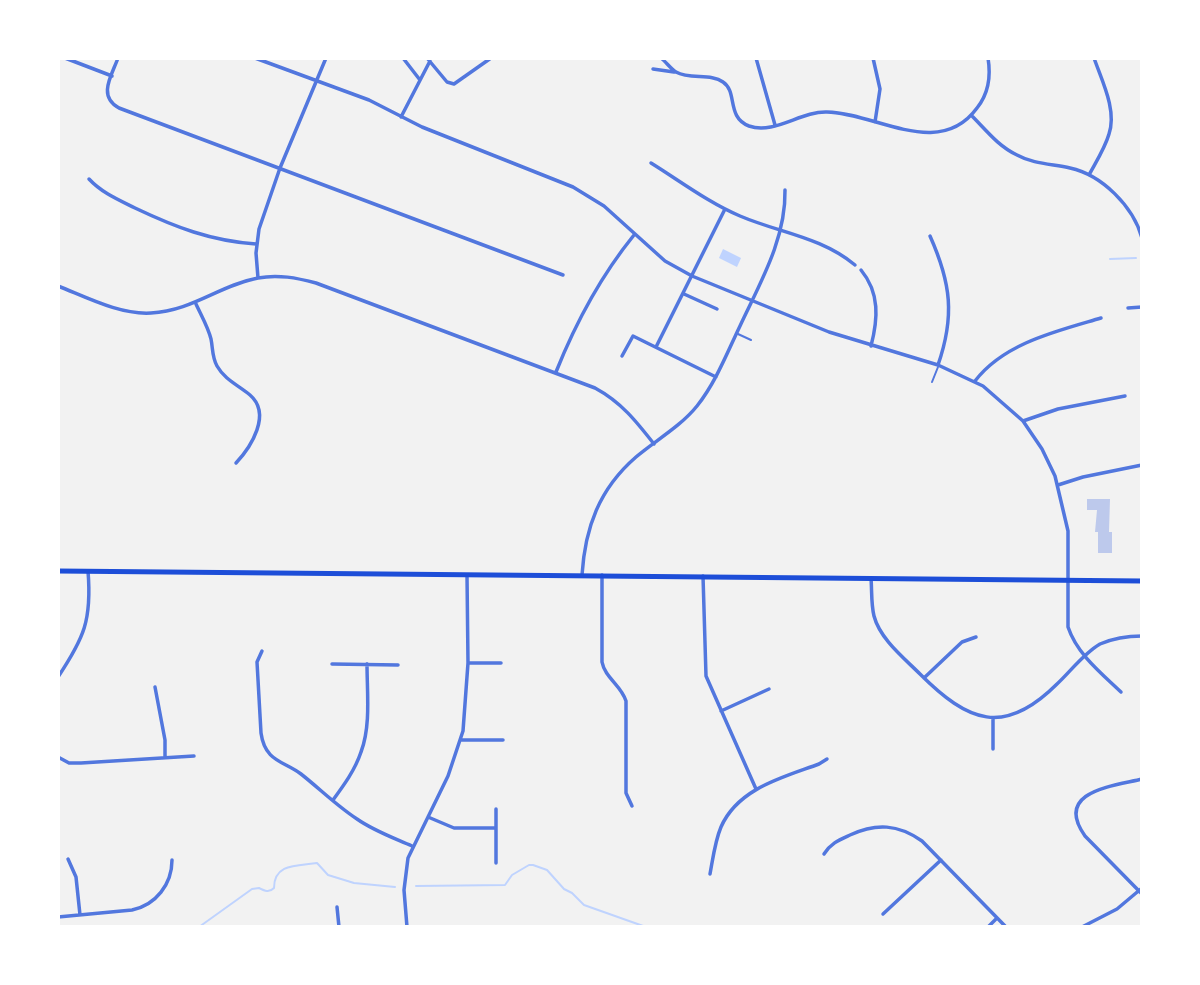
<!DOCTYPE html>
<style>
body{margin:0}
#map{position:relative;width:1200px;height:985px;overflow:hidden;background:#f2f2f2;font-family:Jost,sans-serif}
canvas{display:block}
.frame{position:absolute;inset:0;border:60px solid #fff;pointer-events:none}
</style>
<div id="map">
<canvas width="1200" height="985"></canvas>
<div class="frame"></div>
</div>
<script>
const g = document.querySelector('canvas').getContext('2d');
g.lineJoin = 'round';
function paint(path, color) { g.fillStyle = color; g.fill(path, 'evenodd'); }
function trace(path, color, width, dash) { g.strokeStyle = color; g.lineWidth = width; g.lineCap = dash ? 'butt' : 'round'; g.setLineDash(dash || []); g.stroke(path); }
paint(new Path2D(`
 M 723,249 L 741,258 L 737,267 L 719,258 Z`), '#bfd3fe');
trace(new Path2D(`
 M 1110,259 L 1136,258
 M 416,886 L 505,885 L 512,875 L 529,865 L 533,865 L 547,870 L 564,889 L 572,893 L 584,905 L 646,927
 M 199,927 L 252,889 L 259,888 C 265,891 269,893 274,888 C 274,863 298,866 317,863 L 328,875 L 354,883 L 395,887`), '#bfd3fe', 2);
paint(new Path2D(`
 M 1087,499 L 1110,499 L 1109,532 L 1112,532 L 1112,553 L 1098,553 L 1098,532 L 1095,532 L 1097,510 L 1087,510 Z`), '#bdc9ec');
trace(new Path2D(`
 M 738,334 L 751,340
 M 932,382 L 938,367`), '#5277de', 2);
trace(new Path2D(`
 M 65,58 L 112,76
 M 118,58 C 112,75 97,96 119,108 L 563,275
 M 255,58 L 369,100 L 422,127 L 573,187 L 604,206 L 665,261 L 692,276 L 829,332 L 938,365 L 983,386 L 1023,421 L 1042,449 L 1055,476 L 1068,531 L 1068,627 C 1077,654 1101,673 1121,692
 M 403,58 L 420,80
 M 427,58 L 447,82 L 454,84 L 491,58
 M 661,58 C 666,62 671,69 676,72 C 690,80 711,73 723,82 C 738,92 726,117 749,126 C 774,135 801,111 827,112 C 876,113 939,160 977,108 C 989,93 991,76 988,58
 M 756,58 L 775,125
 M 873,58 L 880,89 L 875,122
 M 653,69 L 674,72
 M 972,116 C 986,130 998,146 1017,155 C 1033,164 1052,164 1070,168 C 1102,175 1133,206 1142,238
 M 401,117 L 430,61
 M 651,163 C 680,181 709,203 740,216 C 780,233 821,237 855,265
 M 1089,175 C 1096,162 1105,148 1109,134 C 1117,110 1102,81 1094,58
 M 89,179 C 102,193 119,200 135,208 C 175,227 211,241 256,244
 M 930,236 C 951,283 955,316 938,365
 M 861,270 C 880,293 878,319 871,346
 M 258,278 L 256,253 L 259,229 L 280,168 L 326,58
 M 58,286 C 86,297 120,315 151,313 C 192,311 220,285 258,278 C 278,274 297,278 316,283 L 595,388 C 621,402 636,421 654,444
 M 684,294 L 717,309
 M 196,304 C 201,315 208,327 211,339 C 213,349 212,357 217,366 C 225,380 238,385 250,395 C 272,414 251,447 236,463
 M 1128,308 L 1142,307
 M 656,347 L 725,209
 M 622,356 L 633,336 L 716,377
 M 556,372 C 576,322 600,277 634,235
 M 975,381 C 1004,343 1057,331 1101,318
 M 1023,421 L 1058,409 L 1125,396
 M 1058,485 L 1083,477 L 1142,465
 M 582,575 C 585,528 599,489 636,457 C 656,440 680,427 697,406 C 716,382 727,353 740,326 C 760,283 786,239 785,190
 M 602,575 L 602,662 C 605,678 621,685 626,701 L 626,793 L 632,806
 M 703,576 L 706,676 L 756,789
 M 871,578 C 872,591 871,604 874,616 C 880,639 904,658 920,674 C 968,722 1004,737 1057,684 C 1071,671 1083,654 1100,644 C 1114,638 1128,636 1142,636
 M 262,651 L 257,662 L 261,733 C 265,762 284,761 301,774 C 320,789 337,806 357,819 C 374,831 394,838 412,846
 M 468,663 L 501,663
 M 332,664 L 398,665
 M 58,677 C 84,638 92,620 88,571
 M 924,678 L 962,642 L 976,637
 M 155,687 L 165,740 L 165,758
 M 721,711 L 769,689
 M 993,718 L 993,749
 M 461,740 L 503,740
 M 58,757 L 69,763 L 81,763 L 194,756
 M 1142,779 C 1114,786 1053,791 1085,836 L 1142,894
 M 333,800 C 344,785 355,770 361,752 C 371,726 367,692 367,664
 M 428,817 L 454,828 L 496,828
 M 824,854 C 831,843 839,840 850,835 C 876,823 898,824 922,841 L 1006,927
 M 68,859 L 76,877 L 80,915
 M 496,863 L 496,809
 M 710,874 C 713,858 715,841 721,827 C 738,788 784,777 819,764 L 827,759
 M 337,907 L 339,927
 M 883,914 L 941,860
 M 58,917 L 132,910 C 156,905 172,884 172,860
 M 407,927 L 404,890 L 408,858 L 448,776 L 463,731 L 468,663 L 467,575
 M 988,927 L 997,918
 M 1082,927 L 1117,909 L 1142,888`), '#5277de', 3.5);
trace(new Path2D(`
 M 58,571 L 1142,581`), '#1d4ed8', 5);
</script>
